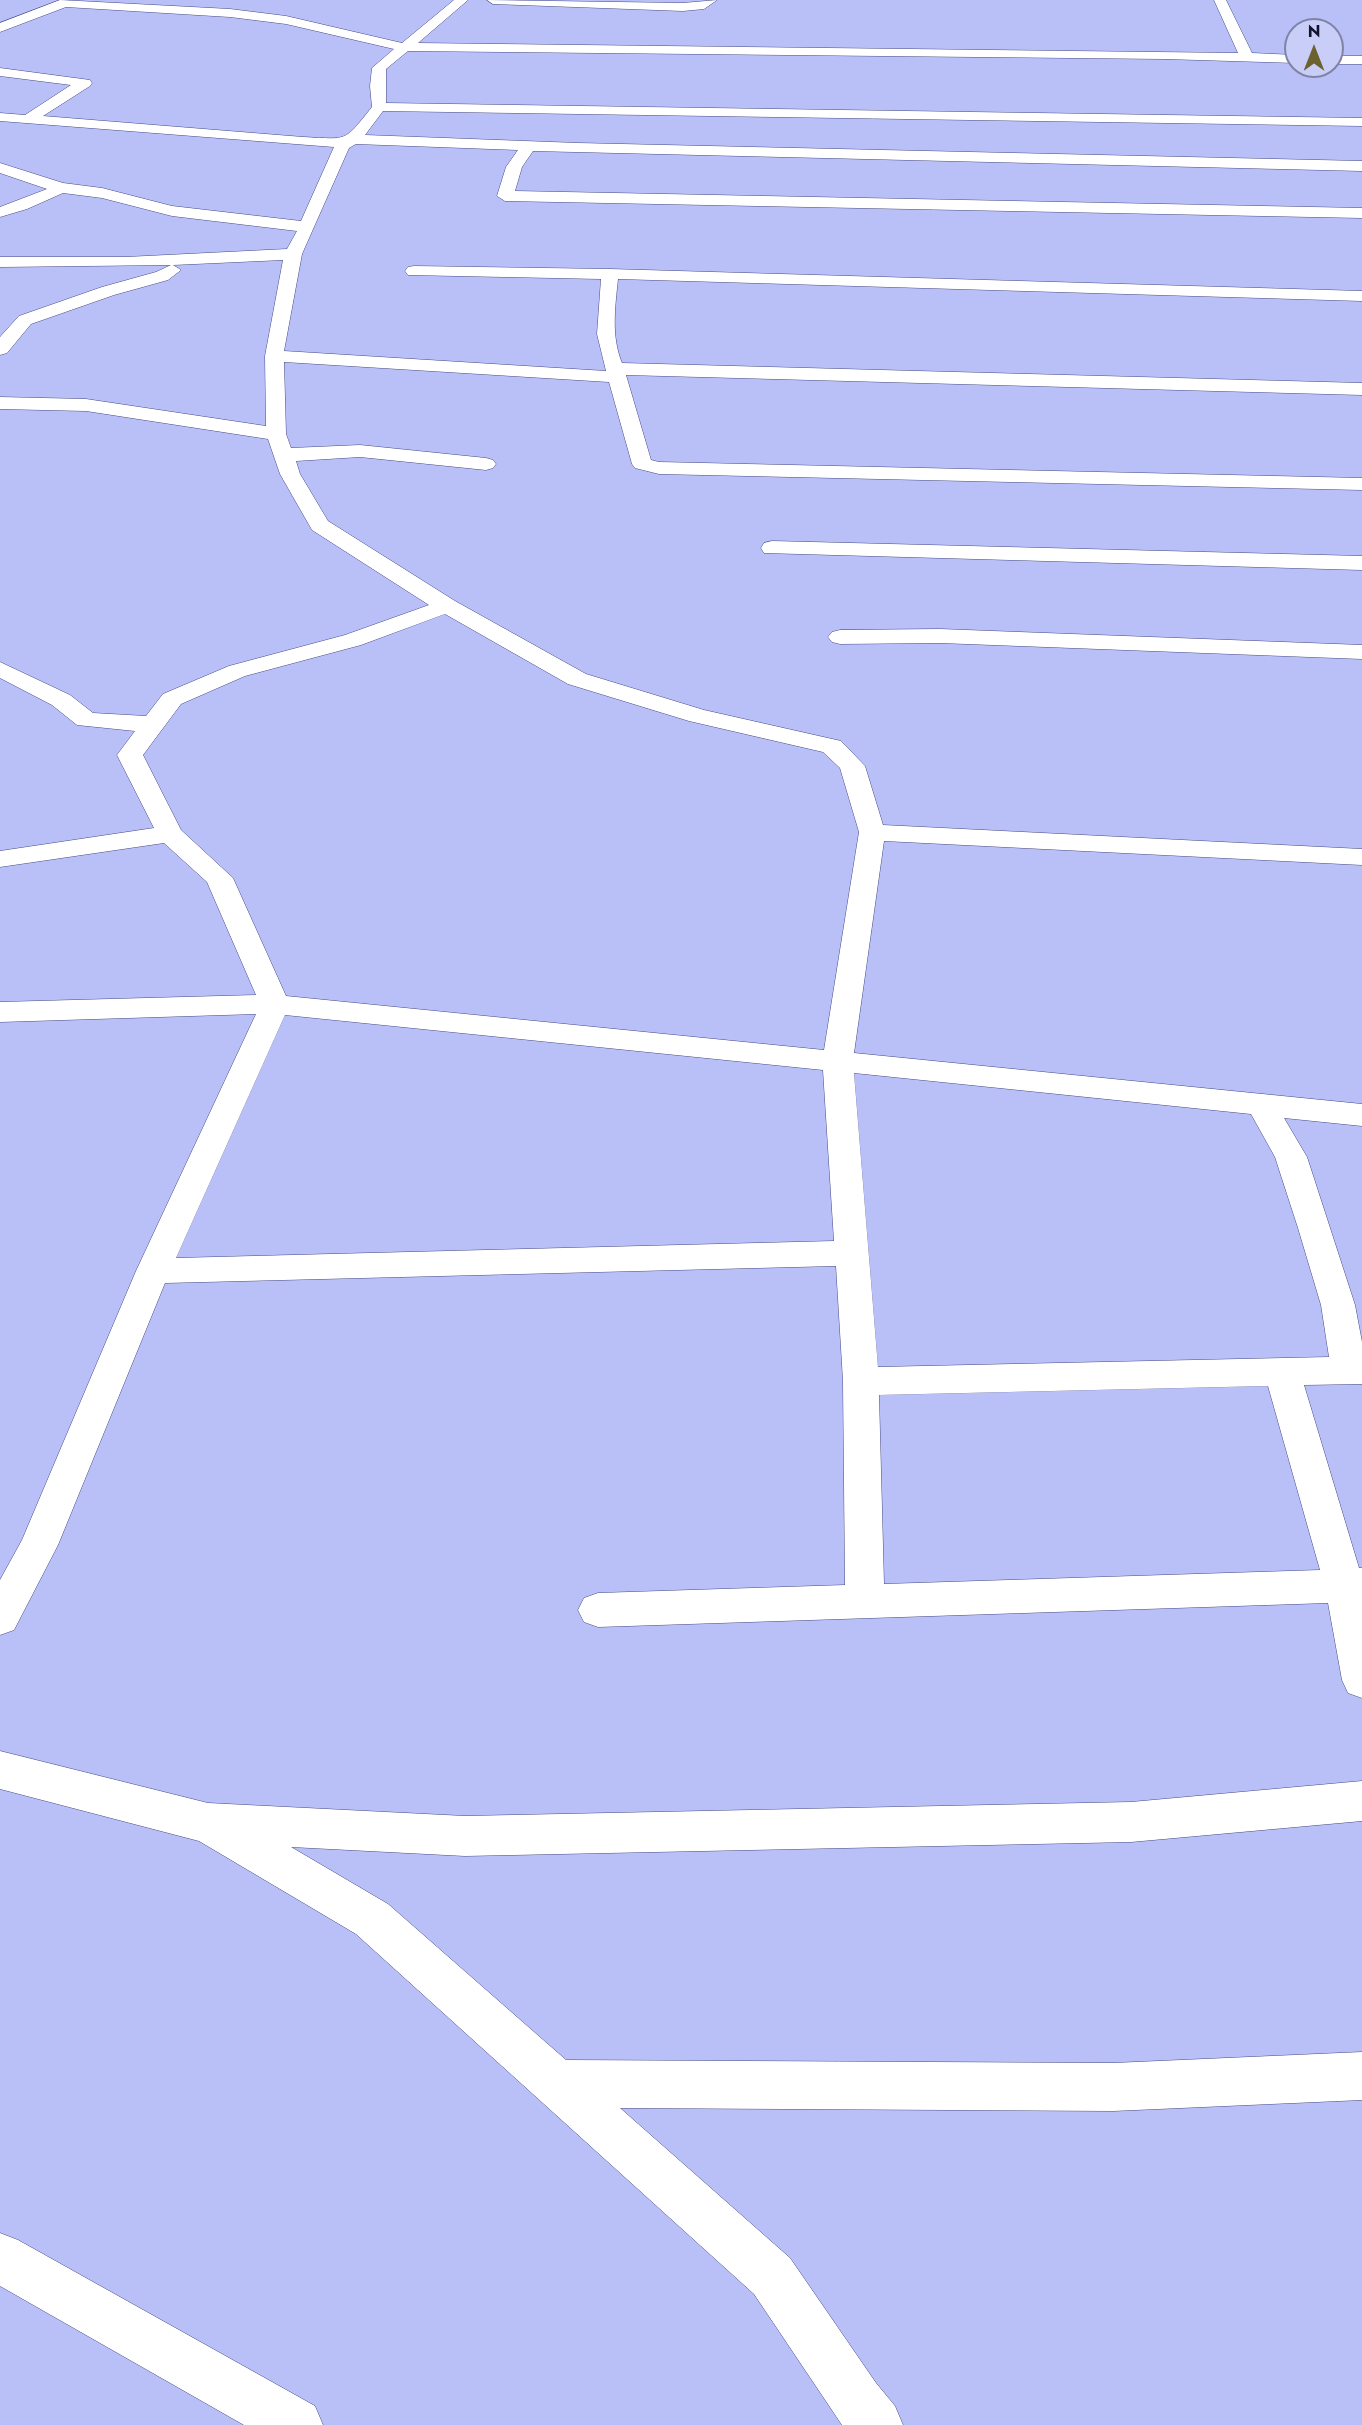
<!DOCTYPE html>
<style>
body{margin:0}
#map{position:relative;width:1362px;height:2425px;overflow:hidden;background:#b9c0f7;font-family:Jost,sans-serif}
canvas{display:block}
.north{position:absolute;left:1284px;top:18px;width:60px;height:60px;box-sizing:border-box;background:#c8cef8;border:2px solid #7f83a6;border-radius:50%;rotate:0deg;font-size:16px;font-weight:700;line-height:24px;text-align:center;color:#12132c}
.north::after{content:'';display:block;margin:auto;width:21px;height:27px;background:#6c622f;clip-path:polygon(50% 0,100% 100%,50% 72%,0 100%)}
</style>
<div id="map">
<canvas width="1362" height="2425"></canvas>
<div class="north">N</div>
</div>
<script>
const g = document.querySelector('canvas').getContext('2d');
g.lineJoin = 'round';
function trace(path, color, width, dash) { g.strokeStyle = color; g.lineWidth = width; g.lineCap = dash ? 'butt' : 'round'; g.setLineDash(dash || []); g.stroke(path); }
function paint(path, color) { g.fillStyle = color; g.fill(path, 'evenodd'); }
const minor = new Path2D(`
 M 60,0 L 230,9 L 286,16 L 402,43 L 454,0 L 468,0 L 418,43 L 1238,53 L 1214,0 L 1226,0 L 1252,53 L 1296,55 L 1296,63 L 1165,59 L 408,51 L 386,69 L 386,103 L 1362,118 L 1362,126 L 383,111 L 365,135 L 578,143 L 1362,161 L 1362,171 L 533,151 L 522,167 L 515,191 L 1362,208 L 1362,218 L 505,201 L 497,196 L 506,167 L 518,150 L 356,144 L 349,148 L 302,254 L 284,351 L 606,371 L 597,334 L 601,279 L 408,275 L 405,271 L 408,267 L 414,266 L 610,269 L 1362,291 L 1362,301 L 618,279 C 615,308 611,336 622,363 L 1362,383 L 1362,395 L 626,375 L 651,460 L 659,462 L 1362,478 L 1362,490 L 659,474 L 635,468 L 632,464 L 609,382 L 284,362 L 286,434 L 291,448 L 360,445 L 486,458 L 493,460 L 496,464 L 493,468 L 486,470 L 360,457 L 296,461 L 300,474 L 328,521 L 455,601 L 586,674 L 704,710 L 841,741 L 865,766 L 883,825 L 1362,849 L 1362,865 L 884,841 L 854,1053 L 1362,1104 L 1362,1126 L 1284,1118 L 1307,1157 L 1355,1305 L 1362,1342 L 1362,1384 L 1304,1385 L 1359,1568 L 1362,1568 L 1362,1698 L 1348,1693 L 1342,1680 L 1328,1603 L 598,1627 L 584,1622 L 578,1610 L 584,1598 L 598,1593 L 845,1585 L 843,1381 L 836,1266 L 165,1283 L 58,1545 L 14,1630 L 0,1635 L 0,1580 L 22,1540 L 136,1271 L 256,1014 L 0,1022 L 0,1002 L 256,995 L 207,882 L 164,843 L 0,867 L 0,851 L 154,828 L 117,755 L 135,731 L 77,725 L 52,705 L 0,678 L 0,662 L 70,695 L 93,713 L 146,716 L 163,694 L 229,666 L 345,635 L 429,605 L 312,530 L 280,474 L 268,439 L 86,411 L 0,409 L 0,397 L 86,399 L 266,426 L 265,356 L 283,260 L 173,265 L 181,270 L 168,280 L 114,295 L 31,324 L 7,353 L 0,355 L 0,337 L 19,316 L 102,287 L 156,272 L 171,265 L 0,267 L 0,257 L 126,257 L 287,249 L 297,231 L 172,216 L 102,198 L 63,193 L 27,209 L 0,217 L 0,207 L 47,189 L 0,173 L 0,163 L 63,183 L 102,188 L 172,206 L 301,221 L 334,147 L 0,121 L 0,113 L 25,115 L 71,85 L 0,76 L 0,68 L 90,80 L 92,83 L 90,86 L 43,116 L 303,137 C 349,139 343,143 372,107 L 370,86 L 372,68 L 394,49 L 286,24 L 230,17 L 66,7 L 0,32 L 0,23 ZM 445,614 L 568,684 L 689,721 L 823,752 L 840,768 L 859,832 L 824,1050 L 286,996 L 233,878 L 181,830 L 143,755 L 181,704 L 245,676 L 361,645 ZM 285,1015 L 823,1070 L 834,1241 L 176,1258 ZM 854,1073 L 1251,1114 L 1275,1157 L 1298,1228 L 1321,1305 L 1329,1357 L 878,1367 ZM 1268,1386 L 1320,1570 L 884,1584 L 879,1395 Z
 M 487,0 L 683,3 L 717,0 L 704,9 L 683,11 L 493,4 Z
 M 1332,56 L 1362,56 L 1362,64 L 1332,64 Z
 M 772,541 L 1362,556 L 1362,570 L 764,553 L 761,548 L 764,543 Z
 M 940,629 L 1362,645 L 1362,659 L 940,643 L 840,644 L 832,642 L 828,637 L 832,632 L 840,630 Z
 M 0,1751 L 208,1803 L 465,1816 L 1131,1802 L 1362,1781 L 1362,1821 L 1131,1842 L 465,1856 L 291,1847 L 388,1904 L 566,2060 L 1113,2063 L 1362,2052 L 1362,2100 L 1113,2111 L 620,2108 L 790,2258 L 876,2383 L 895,2406 L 903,2425 L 842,2425 L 754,2294 L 356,1934 L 199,1841 L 0,1789 Z
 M 0,2233 L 18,2240 L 315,2406 L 323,2425 L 244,2425 L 0,2286 Z`);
trace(minor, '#464a85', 1);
paint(minor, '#fff');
</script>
